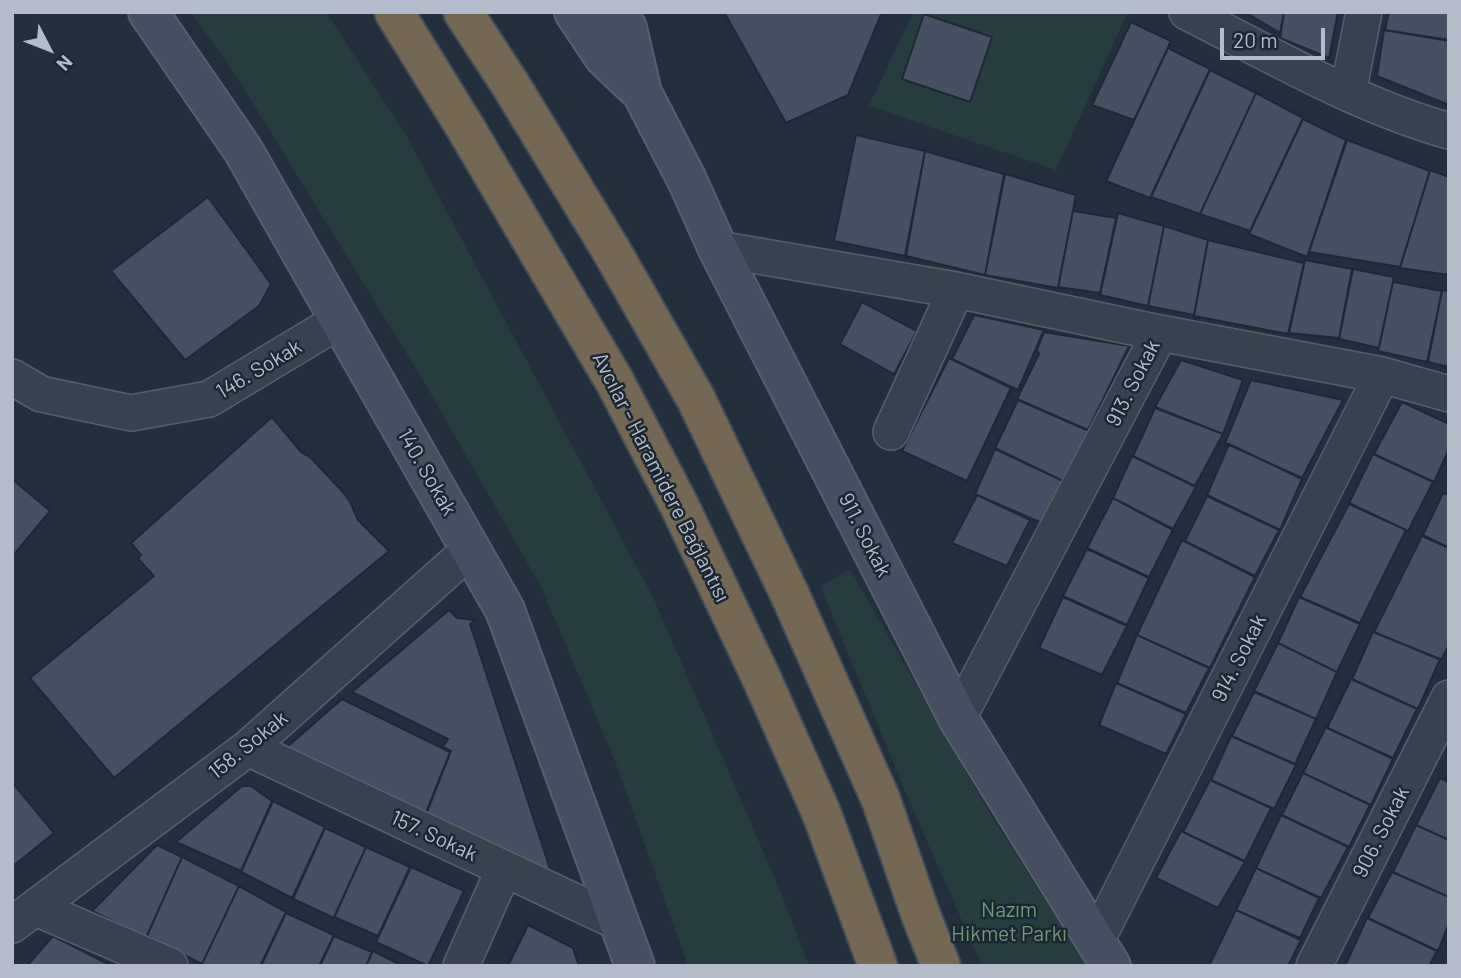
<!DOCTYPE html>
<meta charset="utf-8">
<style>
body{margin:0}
#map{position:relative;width:1461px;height:978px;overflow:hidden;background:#242f3e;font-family:Barlow,sans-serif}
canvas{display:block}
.frame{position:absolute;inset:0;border:14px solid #b4bcc9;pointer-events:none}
.north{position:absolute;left:14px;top:14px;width:70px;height:70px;-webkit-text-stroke:5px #1d2633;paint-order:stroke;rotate:132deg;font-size:19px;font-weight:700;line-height:28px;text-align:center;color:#b4bcc9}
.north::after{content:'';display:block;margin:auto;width:24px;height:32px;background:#b4bcc9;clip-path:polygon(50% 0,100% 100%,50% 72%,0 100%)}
.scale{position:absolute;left:1220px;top:28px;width:105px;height:32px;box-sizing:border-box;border:4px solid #b4bcc9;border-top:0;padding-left:9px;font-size:21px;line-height:24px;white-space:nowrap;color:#b4bcc9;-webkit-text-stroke:5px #1d2633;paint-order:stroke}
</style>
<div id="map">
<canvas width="1461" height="978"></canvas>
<div class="frame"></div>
<div class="north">N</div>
<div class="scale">20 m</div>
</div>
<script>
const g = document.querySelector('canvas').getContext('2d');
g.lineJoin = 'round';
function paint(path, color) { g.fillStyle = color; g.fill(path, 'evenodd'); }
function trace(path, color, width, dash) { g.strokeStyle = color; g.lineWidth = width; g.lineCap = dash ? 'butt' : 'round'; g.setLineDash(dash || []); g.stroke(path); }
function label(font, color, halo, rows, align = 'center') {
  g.font = font + ' Barlow,sans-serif'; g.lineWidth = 5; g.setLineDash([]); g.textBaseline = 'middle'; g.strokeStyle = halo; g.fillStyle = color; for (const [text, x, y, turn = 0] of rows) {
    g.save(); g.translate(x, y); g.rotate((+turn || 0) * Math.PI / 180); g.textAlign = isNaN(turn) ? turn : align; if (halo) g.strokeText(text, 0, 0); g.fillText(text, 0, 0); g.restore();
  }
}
paint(new Path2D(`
 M 191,12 L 326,12 L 405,133 L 653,597 L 780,890 L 809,966 L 688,966 L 615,761 L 541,587 L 427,387 L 238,79 Z
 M 913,12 L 1128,12 L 1056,170 L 869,106 Z
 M 850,569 L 990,814 L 1087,966 L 982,966 L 913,810 L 820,586 Z`), '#263c3f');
const building = new Path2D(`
 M 724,12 L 882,12 L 848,95 L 786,123 Z
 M 1245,12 L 1284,12 L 1280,33 Z
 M 1284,12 L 1338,12 L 1329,58 L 1280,38 Z
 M 1389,12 L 1449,12 L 1449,40 L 1385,30 Z
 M 924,14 L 992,37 L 970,102 L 902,79 Z
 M 1131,22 L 1171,41 L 1134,120 L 1092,105 Z
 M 1384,30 L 1449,41 L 1449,105 L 1377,76 Z
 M 1168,48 L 1210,69 L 1150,198 L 1106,181 Z
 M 1210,70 L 1256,93 L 1200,214 L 1151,197 Z
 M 1256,93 L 1303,118 L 1250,231 L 1200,214 Z
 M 1303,119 L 1346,140 L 1307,257 L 1249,234 Z
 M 856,135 L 925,151 L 905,256 L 834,241 Z
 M 1347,140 L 1430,171 L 1400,267 L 1309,252 Z
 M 925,151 L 1004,174 L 985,275 L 906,256 Z
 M 1430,170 L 1449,177 L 1449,275 L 1400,268 Z
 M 1005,174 L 1076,195 L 1058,288 L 985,275 Z
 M 208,197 L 271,284 L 259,306 L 185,360 L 111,271 Z
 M 1073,211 L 1116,218 L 1100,293 L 1058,287 Z
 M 1118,213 L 1164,226 L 1148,306 L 1100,295 Z
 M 1164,226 L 1208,240 L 1194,315 L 1148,306 Z
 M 1208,240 L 1304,263 L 1288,334 L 1194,316 Z
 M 1305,260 L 1352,269 L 1339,338 L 1289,333 Z
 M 1353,269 L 1394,277 L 1379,348 L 1339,339 Z
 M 1393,282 L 1442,291 L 1427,362 L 1378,351 Z
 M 1442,290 L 1449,291 L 1449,367 L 1428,362 Z
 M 862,302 L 917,331 L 894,374 L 840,344 Z
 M 974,315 L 1044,330 L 1018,390 L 952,359 Z
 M 1044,332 L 1129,346 L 1088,430 L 1017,399 L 1039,354 L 1037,350 Z
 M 949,358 L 1011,388 L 967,481 L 902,451 Z
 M 1181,360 L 1243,380 L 1223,434 L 1155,407 Z
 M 1251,380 L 1343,400 L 1302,478 L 1225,443 Z
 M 1018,400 L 1089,431 L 1063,481 L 995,448 Z
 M 1402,402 L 1449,424 L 1449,449 L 1434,482 L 1374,454 Z
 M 1155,408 L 1223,434 L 1195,486 L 1133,456 Z
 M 272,417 L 301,452 L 311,458 L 342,491 L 350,502 L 358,520 L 389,551 L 114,778 L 30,678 L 154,576 L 138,559 L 141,555 L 131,543 Z
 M 1229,444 L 1302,479 L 1280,530 L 1207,495 Z
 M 995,449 L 1063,481 L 1042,523 L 975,494 Z
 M 1373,454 L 1433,482 L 1408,531 L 1349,503 Z
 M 1132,456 L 1196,487 L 1173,529 L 1113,498 Z
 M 12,479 L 50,511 L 12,557 Z
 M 1443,493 L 1449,495 L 1449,548 L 1423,535 Z
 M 977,495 L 1030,520 L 1007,566 L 952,543 Z
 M 1207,496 L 1279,530 L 1255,576 L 1185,541 Z
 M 1113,498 L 1173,530 L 1149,577 L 1087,548 Z
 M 1349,504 L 1406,530 L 1360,623 L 1300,597 Z
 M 1422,536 L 1449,548 L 1449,645 L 1441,660 L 1374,632 Z
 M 1182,540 L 1255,577 L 1210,668 L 1137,635 Z
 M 1087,549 L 1149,578 L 1127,625 L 1063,596 Z
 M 1063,597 L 1127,626 L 1102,675 L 1039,648 Z
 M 1299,597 L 1360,624 L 1337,672 L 1278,643 Z
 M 449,610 L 457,618 L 475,620 L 470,624 L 550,869 L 543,885 L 422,825 L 451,751 L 443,747 L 448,739 L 352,692 Z
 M 1373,632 L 1440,659 L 1418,709 L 1352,679 Z
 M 1137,635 L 1209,668 L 1186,713 L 1117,683 Z
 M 1278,643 L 1337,672 L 1316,719 L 1254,691 Z
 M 1351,679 L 1417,709 L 1393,758 L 1327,728 Z
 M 1116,683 L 1186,714 L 1166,754 L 1099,725 Z
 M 1254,692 L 1316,719 L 1295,764 L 1232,736 Z
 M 342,699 L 450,752 L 421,825 L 279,754 Z
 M 1326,727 L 1393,759 L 1371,805 L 1303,773 Z
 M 1231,736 L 1296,765 L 1274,809 L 1211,780 Z
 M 1303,773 L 1370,805 L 1349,847 L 1282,815 Z
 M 1440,778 L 1449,782 L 1449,840 L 1416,825 Z
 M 1210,780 L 1271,808 L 1245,861 L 1183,832 Z
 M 12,782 L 54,833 L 12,867 Z
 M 242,786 L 251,786 L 272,801 L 241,871 L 176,842 Z
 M 273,801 L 325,827 L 292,898 L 241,872 Z
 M 1281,815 L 1348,847 L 1321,898 L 1256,868 Z
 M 1416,825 L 1449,840 L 1449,897 L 1393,872 Z
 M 325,828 L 366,847 L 334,918 L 293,899 Z
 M 1181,831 L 1245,862 L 1218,908 L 1156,878 Z
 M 157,845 L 182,857 L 146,938 L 92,911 Z
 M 366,847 L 410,867 L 378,936 L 334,917 Z
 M 182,857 L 239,886 L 202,964 L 147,936 Z
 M 411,867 L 464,891 L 428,966 L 376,942 Z
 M 1256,868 L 1319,898 L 1300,938 L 1236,910 Z
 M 1392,872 L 1449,897 L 1449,923 L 1438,951 L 1368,918 Z
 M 239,886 L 286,912 L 260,966 L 205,966 L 202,964 Z
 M 1236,910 L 1301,940 L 1288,966 L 1209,966 Z
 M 286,913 L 334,935 L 319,966 L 261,966 Z
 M 1367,918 L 1437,951 L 1429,966 L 1345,966 Z
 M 528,925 L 573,948 L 579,966 L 508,966 Z
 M 53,936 L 112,966 L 27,966 Z
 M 334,936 L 372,952 L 366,966 L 320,966 Z
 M 373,951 L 403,966 L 366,966 Z`);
paint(building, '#455162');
trace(building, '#1f2835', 2);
const street = new Path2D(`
 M 1187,12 C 1272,55 1357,105 1449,131
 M 1348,93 L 1364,12
 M 718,249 L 956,290 L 1160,333 L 958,718
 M 1160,333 L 1382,375 L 1449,394
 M 12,377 L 41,394 L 131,413 L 209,399 L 340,320
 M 891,432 L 956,290
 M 248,748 L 620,923
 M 36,908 L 170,966
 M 12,925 L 248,748 L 471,549
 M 1096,941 L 1382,375
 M 461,966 L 504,869
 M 1314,966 L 1449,698`);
const secondary = new Path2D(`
 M 148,12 L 243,150 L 505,610 L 635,966
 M 574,12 L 604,57 L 642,93
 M 617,12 L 627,28 L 642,93 L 687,180 L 718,249 L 958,718 L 1111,966`);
const highway = new Path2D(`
 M 394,12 L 465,127 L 615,382 L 680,507 L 760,675 L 821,812 L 878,966
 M 463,12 L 510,84 L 611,250 L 696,399 L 790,595 L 881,800 L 920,913 L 941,966`);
trace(street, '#565f6c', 38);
trace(secondary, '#565f6c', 42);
trace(highway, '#434c59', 42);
trace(street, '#38414e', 35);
trace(secondary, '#465061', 38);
trace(highway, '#746855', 38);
label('21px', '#b4bcc9', '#1d2633', [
 ["146. Sokak",259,369,-31],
 ["913. Sokak",1133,383,-63],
 ["140. Sokak",427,472,60],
 ["Avcılar - Haramidere Bağlantısı",661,477,63],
 ["911. Sokak",865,535,63],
 ["914. Sokak",1239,658,-63],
 ["158. Sokak",248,745,-39],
 ["906. Sokak",1381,832,-63],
 ["157. Sokak",434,836,25]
]);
label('21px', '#6b9a76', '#1d2633', [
 ["Nazım",1009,910],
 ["Hikmet Parkı",1009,934]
]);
</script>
